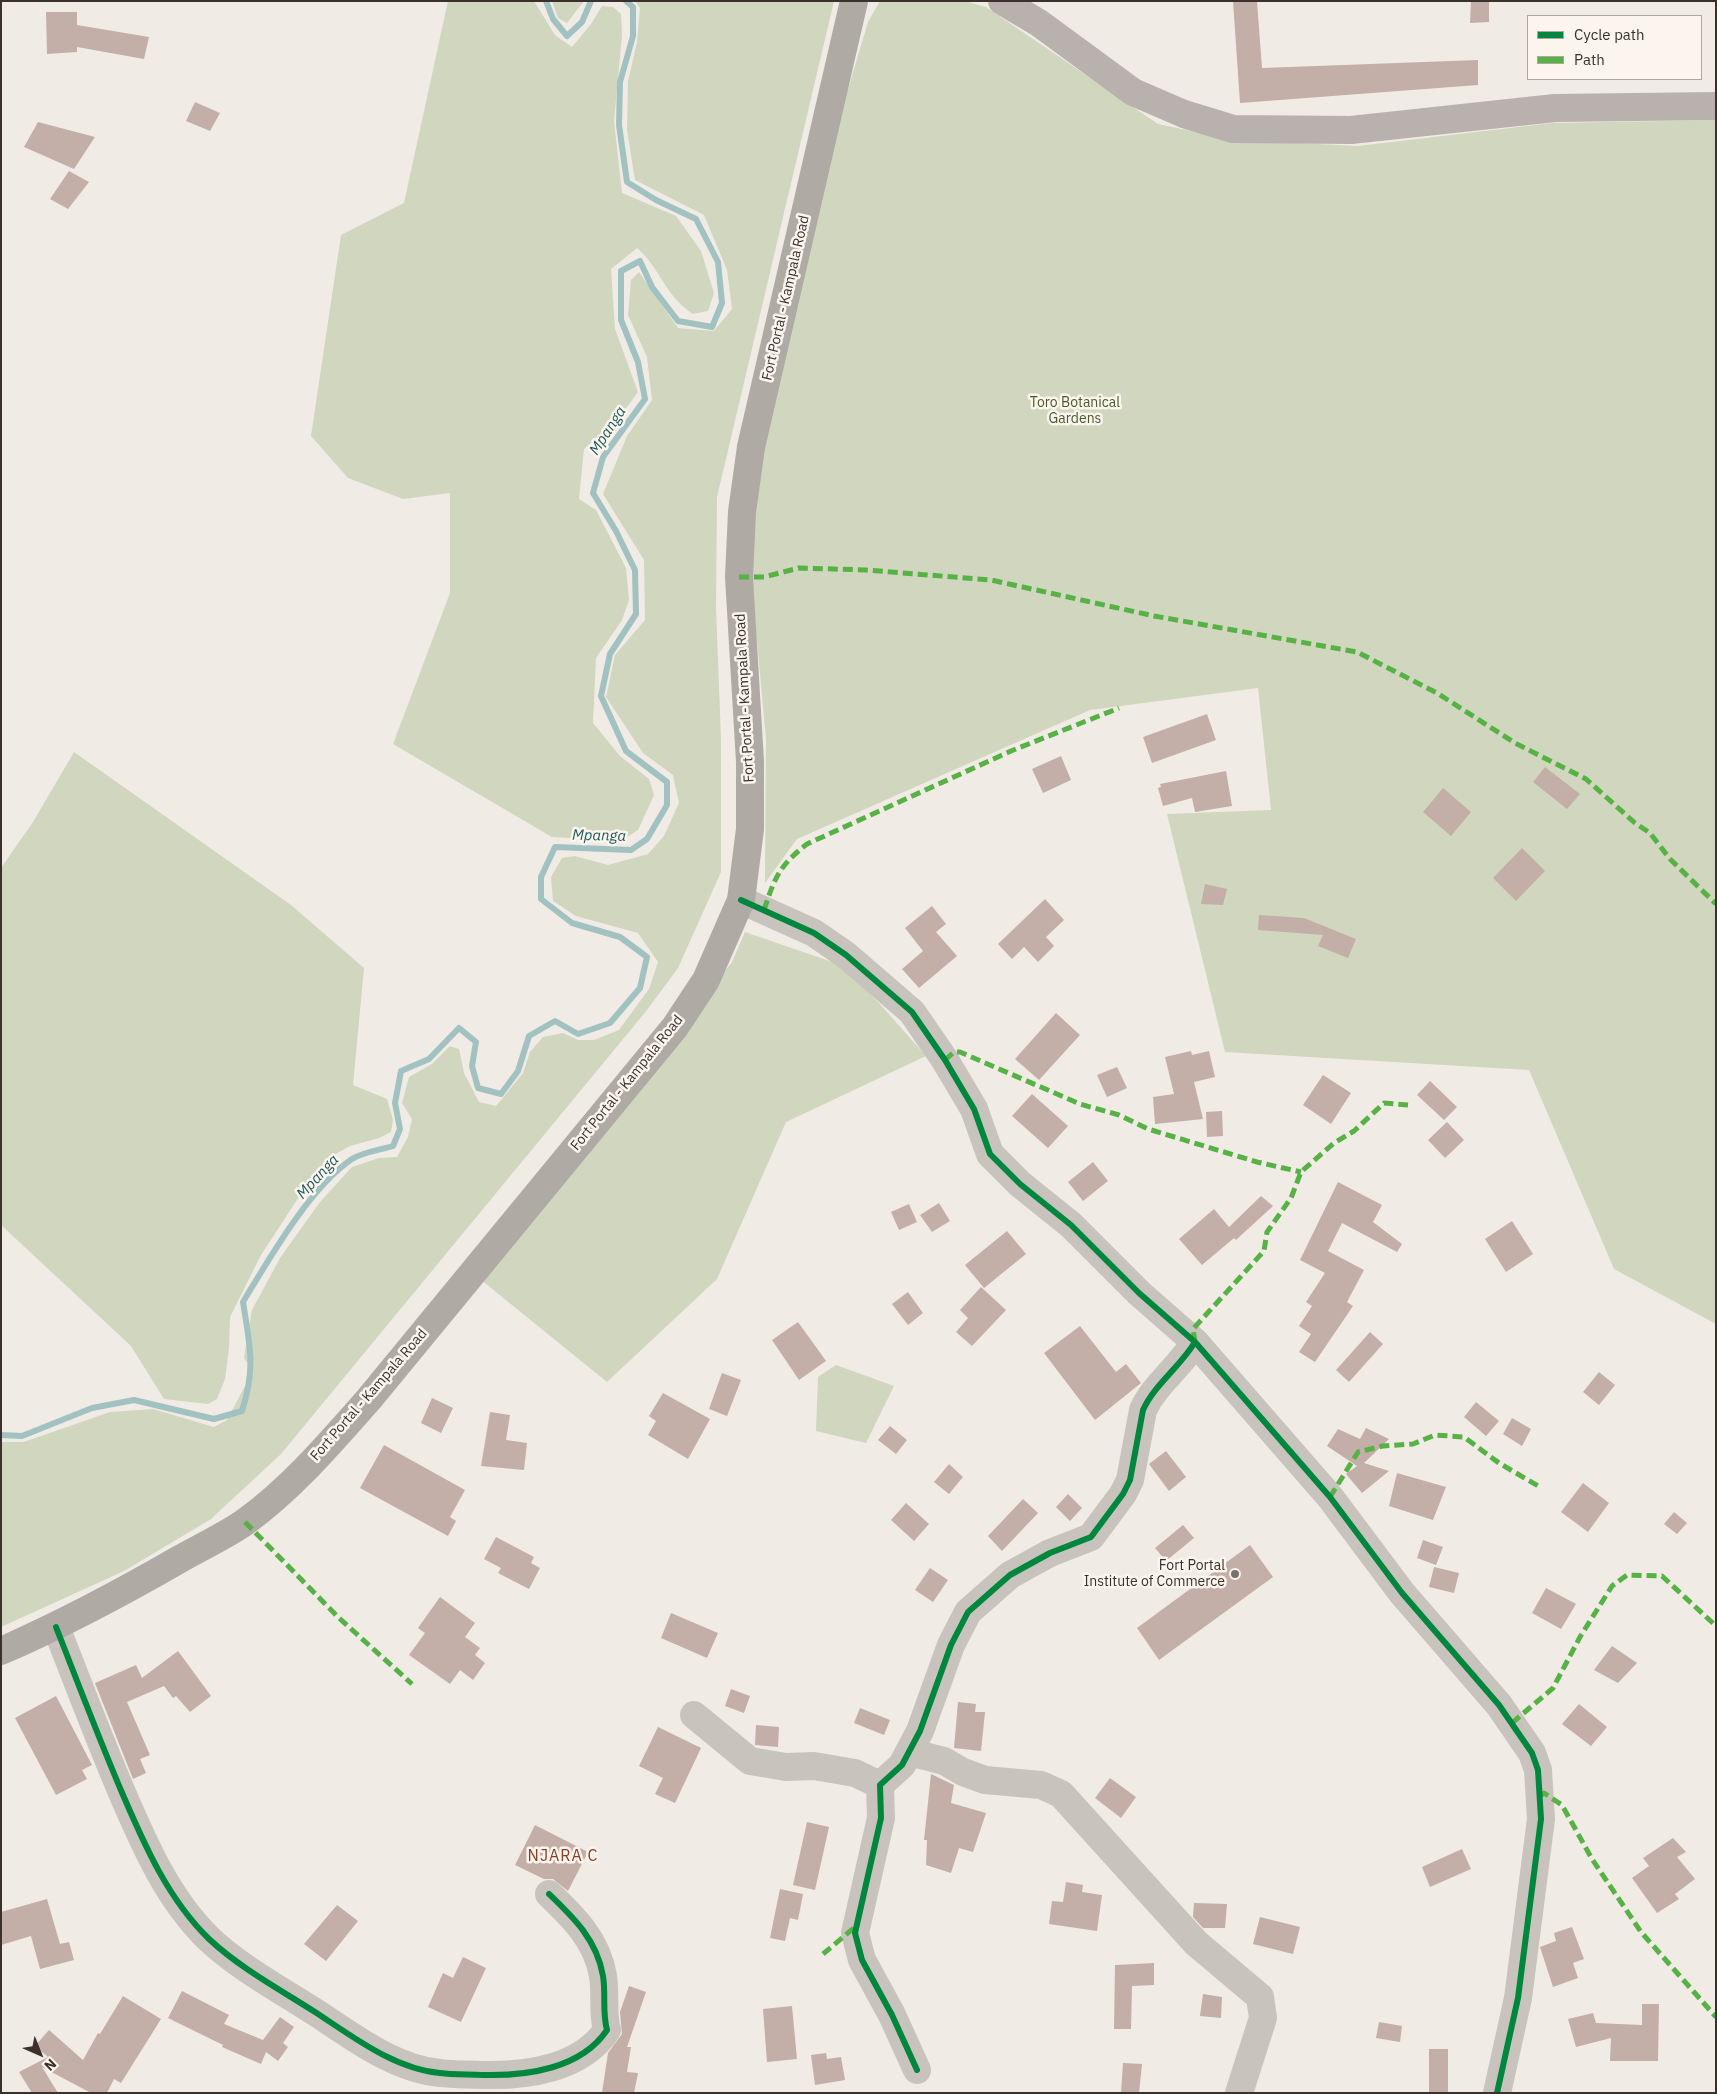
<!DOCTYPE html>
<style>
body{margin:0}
#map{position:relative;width:1717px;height:2094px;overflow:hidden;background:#f0ebe5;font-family:"IBM Plex Sans",sans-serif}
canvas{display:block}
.frame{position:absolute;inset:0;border:2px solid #3b302b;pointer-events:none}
.legend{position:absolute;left:1527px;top:15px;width:175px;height:65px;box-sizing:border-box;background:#fbf5ee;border:1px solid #aea6a0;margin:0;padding:6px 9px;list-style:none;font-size:15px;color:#3b302b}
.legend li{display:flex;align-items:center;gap:10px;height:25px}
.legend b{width:25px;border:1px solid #aea6a0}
.north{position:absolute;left:15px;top:2029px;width:50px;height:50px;-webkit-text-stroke:4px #fbf5ee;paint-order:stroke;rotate:136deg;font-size:14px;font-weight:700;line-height:20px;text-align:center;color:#3b302b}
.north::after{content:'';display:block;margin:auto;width:18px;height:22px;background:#3b302b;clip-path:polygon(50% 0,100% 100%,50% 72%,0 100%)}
</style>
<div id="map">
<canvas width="1717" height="2094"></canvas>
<div class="frame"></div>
<ul class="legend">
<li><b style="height:6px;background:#00873e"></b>Cycle path</li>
<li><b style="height:6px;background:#57b246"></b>Path</li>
</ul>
<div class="north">N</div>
</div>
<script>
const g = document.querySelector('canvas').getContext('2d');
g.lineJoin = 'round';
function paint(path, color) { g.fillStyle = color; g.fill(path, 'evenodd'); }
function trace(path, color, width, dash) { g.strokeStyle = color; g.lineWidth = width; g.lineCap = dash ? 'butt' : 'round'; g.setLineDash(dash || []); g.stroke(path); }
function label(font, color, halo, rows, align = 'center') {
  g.font = font + ' "IBM Plex Sans",sans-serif'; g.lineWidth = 5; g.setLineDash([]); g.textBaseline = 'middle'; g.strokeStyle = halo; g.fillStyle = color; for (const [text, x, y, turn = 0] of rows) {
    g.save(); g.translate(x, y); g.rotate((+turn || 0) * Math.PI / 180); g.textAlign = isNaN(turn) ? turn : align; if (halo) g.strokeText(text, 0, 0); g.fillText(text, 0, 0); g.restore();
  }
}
paint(new Path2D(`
 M 448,1 L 534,1 L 555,35 L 572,47 L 591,24 L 602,6 L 613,7 L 621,14 L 622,36 L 614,121 L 622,193 L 676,216 L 701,251 L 714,293 L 708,311 L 693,314 C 665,296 661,269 637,248 L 611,269 L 615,329 L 638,392 L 617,421 L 584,449 L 579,499 L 596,510 L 626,568 L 629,600 L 622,620 L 596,658 L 593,723 L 620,756 L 649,779 L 654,795 L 638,830 L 621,841 L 552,837 L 393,744 L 450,593 L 450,493 L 403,499 L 348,478 L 311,436 L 341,235 L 404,203 Z
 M 552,1 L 584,1 L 567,23 L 558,18 Z
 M 635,1 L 834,1 L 717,497 L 716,608 L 721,739 L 721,872 L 678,968 L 647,1010 L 281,1454 L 211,1519 L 124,1571 L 1,1627 L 1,1442 L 24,1442 L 110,1412 L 153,1409 L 214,1427 L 227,1420 L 253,1371 L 244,1358 L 252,1310 L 280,1258 L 320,1202 L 352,1167 L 379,1158 L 397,1157 L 408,1137 L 412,1119 L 402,1103 L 409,1077 L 432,1064 L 450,1046 L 459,1049 L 464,1073 L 479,1102 L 496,1106 L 523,1073 L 530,1052 L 543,1037 L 563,1033 L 578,1040 L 594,1040 L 619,1030 L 649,989 L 658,962 L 638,933 L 576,916 L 553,901 L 551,877 L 562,858 L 575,856 L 608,865 L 648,854 L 664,836 L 679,803 L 673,775 L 643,753 L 606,697 L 615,655 L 645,620 L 644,560 L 603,494 L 627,436 L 652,400 L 647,357 L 628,315 L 631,280 L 639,272 L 678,328 L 714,331 L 732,309 L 727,270 L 704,215 L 635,180 L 627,130 L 628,81 L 637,42 L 640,8 Z
 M 880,1 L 965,1 L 986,7 L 1158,124 L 1234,140 L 1358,146 L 1552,123 L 1716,120 L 1716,1324 L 1614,1269 L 1529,1070 L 1225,1052 L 1167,814 L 1271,810 L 1258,688 L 1090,710 L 797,839 L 765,883 L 766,739 L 751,576 L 754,482 L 816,197 L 868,22 Z
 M 74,752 L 291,905 L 364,968 L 353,1085 L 387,1099 L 393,1120 L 391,1132 L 379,1138 L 350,1146 L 330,1157 L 308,1183 L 261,1255 L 230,1317 L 229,1348 L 225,1379 L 217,1399 L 208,1404 L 164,1399 L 131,1346 L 1,1225 L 1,868 L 33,822 Z
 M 745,932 L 841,965 L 878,1002 L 926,1056 L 786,1122 L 717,1279 L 607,1382 L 475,1275 L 550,1192 L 732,962 Z
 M 836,1365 L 894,1386 L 866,1443 L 816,1431 L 818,1377 Z`), '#d1d6bf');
trace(new Path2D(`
 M 546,1 L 553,19 L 567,36 L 582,22 L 591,1
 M 1,1435 L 22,1436 L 92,1408 L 134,1400 L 214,1419 L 242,1411 C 256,1367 250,1347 243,1302 C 269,1259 310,1187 352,1159 C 363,1152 380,1150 393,1146 L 400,1129 L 395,1103 L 401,1071 L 429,1059 L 459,1028 L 476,1042 L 472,1066 L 478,1088 L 501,1094 L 518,1071 L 529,1036 L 555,1021 L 578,1034 L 610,1023 L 640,988 L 647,957 L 620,937 L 572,923 L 541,899 L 541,877 L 555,847 L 631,850 L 647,839 L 667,805 L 667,782 L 626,751 L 601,696 L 610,654 L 636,614 L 635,570 L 616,531 L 593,493 L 603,457 L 645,399 L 638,362 L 621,320 L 621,271 L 640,261 L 652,287 L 678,321 L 712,327 L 722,303 L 718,262 L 696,219 L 656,200 L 627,182 L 619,125 L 620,82 L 633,36 L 633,7 L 626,1`), '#a1c2c1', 6);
paint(new Path2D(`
 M 1233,1 L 1257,1 L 1262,68 L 1478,60 L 1478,85 L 1240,103 Z
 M 1471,1 L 1489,1 L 1489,22 L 1470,23 Z
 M 46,12 L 77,12 L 77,25 L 149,37 L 144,59 L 77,47 L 77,52 L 47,54 Z
 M 195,102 L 220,113 L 210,131 L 186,121 Z
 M 38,122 L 95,137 L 74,169 L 24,147 Z
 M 69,171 L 89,182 L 68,209 L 50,199 Z
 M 1207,714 L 1216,740 L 1152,763 L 1143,737 Z
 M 1061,756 L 1071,780 L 1043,793 L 1032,769 Z
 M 1545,767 L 1580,794 L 1567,809 L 1533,782 Z
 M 1226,771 L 1232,806 L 1195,812 L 1192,798 L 1163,806 L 1158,788 L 1161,787 L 1160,784 Z
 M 1443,788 L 1471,812 L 1451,836 L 1423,812 Z
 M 1522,848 L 1545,871 L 1516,901 L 1493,878 Z
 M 1205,884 L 1227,889 L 1223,905 L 1201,904 Z
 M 1045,899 L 1064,920 L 1046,937 L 1054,946 L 1038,962 L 1024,947 L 1012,959 L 998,944 Z
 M 932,906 L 946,924 L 936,932 L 957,956 L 919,988 L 902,969 L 923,951 L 905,928 Z
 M 1259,915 L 1304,918 L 1356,939 L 1348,958 L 1318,946 L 1323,935 L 1258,930 Z
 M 1056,1013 L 1080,1035 L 1039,1080 L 1015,1059 Z
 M 1191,1051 L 1192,1055 L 1209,1051 L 1215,1077 L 1194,1082 L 1203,1119 L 1155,1124 L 1153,1097 L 1174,1094 L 1165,1057 Z
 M 1117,1067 L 1127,1088 L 1107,1097 L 1097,1075 Z
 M 1323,1075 L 1351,1093 L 1331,1124 L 1303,1105 Z
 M 1430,1081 L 1457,1107 L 1444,1120 L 1417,1095 Z
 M 1032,1094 L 1068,1126 L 1048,1148 L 1012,1116 Z
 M 1222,1111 L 1223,1136 L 1207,1137 L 1206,1112 Z
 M 1447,1122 L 1464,1140 L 1445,1158 L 1428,1140 Z
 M 1093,1162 L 1108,1181 L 1083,1201 L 1068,1182 Z
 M 1338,1182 L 1382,1205 L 1373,1222 L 1402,1244 L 1397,1252 L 1342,1223 L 1328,1251 L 1364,1270 L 1347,1302 L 1353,1306 L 1315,1362 L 1299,1352 L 1311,1334 L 1299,1326 L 1312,1306 L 1306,1302 L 1325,1273 L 1300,1260 Z
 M 1261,1196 L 1273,1206 L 1236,1240 L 1234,1238 L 1202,1265 L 1179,1239 L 1214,1209 L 1229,1227 Z
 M 939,1203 L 950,1221 L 932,1232 L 920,1215 Z
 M 909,1204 L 917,1222 L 899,1230 L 891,1212 Z
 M 1512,1221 L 1533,1254 L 1506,1272 L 1485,1239 Z
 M 1007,1231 L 1026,1254 L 984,1288 L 965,1265 Z
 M 981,1287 L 1006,1310 L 972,1346 L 956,1332 L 968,1318 L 960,1310 Z
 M 908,1292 L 923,1313 L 908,1325 L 892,1304 Z
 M 798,1322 L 826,1361 L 799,1380 L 772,1340 Z
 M 1080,1326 L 1116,1372 L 1126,1364 L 1141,1383 L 1095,1420 L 1044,1353 Z
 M 1370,1332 L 1383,1344 L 1349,1382 L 1336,1370 Z
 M 1599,1372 L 1615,1385 L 1599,1405 L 1583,1392 Z
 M 722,1373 L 741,1380 L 727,1416 L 709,1409 Z
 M 663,1393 L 710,1419 L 688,1459 L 648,1435 L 656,1421 L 649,1416 Z
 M 432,1398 L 453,1408 L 441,1433 L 421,1423 Z
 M 1476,1402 L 1499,1421 L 1486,1436 L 1464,1417 Z
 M 490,1412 L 510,1415 L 506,1440 L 527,1443 L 524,1470 L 481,1466 Z
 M 1512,1418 L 1531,1429 L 1522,1446 L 1503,1434 Z
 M 890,1426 L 907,1440 L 896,1454 L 878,1440 Z
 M 1366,1428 L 1389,1439 L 1364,1463 L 1389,1471 L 1362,1493 L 1346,1474 L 1357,1466 L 1327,1446 L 1338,1429 L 1360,1439 Z
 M 384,1445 L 465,1490 L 450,1517 L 456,1521 L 448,1536 L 360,1488 Z
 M 1166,1451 L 1186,1477 L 1169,1491 L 1149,1464 Z
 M 949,1464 L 963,1477 L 949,1494 L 934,1482 Z
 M 1397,1473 L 1446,1487 L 1433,1520 L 1389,1506 Z
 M 1583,1483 L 1609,1503 L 1588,1532 L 1561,1512 Z
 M 1068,1494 L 1082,1508 L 1070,1521 L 1056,1507 Z
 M 1023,1499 L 1038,1513 L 1002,1551 L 988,1536 Z
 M 906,1503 L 929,1524 L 914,1541 L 891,1520 Z
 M 1674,1512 L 1687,1523 L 1677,1534 L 1664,1524 Z
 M 1183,1525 L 1194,1538 L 1166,1561 L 1155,1548 Z
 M 496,1537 L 534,1557 L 531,1563 L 540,1568 L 529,1589 L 498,1573 L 501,1568 L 484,1559 Z
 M 1423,1540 L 1443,1547 L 1436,1565 L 1417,1558 Z
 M 1250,1545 L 1273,1577 L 1159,1660 L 1137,1628 Z
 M 1434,1567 L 1459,1573 L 1454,1593 L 1429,1587 Z
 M 930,1568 L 948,1580 L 933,1602 L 915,1590 Z
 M 1546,1588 L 1576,1604 L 1561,1629 L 1532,1613 Z
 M 440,1597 L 475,1623 L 465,1637 L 480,1648 L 475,1655 L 485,1663 L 473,1680 L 460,1670 L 450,1684 L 409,1655 L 425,1633 L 418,1628 Z
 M 671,1613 L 718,1633 L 707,1658 L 661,1638 Z
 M 1612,1646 L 1637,1663 L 1618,1683 L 1594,1670 Z
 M 178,1651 L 211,1696 L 190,1712 L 176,1696 L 173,1698 L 164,1686 L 127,1702 L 150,1755 L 140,1759 L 146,1773 L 133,1779 L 95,1683 L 136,1665 L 142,1678 Z
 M 731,1689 L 750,1696 L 744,1713 L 725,1706 Z
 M 56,1696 L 92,1765 L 82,1770 L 87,1779 L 56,1795 L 15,1718 Z
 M 958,1702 L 976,1704 L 975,1712 L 985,1712 L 981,1751 L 954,1748 Z
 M 1579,1704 L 1607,1727 L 1591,1746 L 1562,1724 Z
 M 860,1708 L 890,1720 L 884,1735 L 854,1723 Z
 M 756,1725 L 779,1727 L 778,1747 L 755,1745 Z
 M 658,1727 L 701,1748 L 675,1803 L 655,1794 L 663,1778 L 639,1766 Z
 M 931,1774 L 954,1785 L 951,1803 L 986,1813 L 973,1852 L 959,1848 L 951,1873 L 926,1865 L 927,1840 L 924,1840 Z
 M 1110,1778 L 1136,1797 L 1121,1818 L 1095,1798 Z
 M 807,1822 L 829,1827 L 815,1890 L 793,1885 Z
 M 535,1825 L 588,1852 L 568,1891 L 553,1879 L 544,1879 L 515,1865 Z
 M 1673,1838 L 1686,1852 L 1677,1857 L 1695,1879 L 1675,1894 L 1679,1899 L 1657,1913 L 1632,1878 L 1649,1866 L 1643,1858 Z
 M 1462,1849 L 1471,1869 L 1430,1887 L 1422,1867 Z
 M 1066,1882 L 1083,1885 L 1082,1892 L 1102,1895 L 1097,1931 L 1049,1924 L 1052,1901 L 1063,1902 Z
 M 780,1889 L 803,1894 L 798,1920 L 790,1918 L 785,1941 L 770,1938 Z
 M 47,1899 L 60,1944 L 69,1942 L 74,1960 L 40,1969 L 31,1936 L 1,1945 L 1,1912 Z
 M 1194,1903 L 1227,1904 L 1225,1928 L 1203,1928 L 1193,1917 Z
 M 337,1905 L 358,1921 L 326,1961 L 304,1944 Z
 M 1260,1917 L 1300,1927 L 1293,1954 L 1253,1944 Z
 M 1572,1927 L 1584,1959 L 1573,1963 L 1578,1978 L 1553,1987 L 1540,1947 L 1556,1941 L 1554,1933 Z
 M 463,1957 L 486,1968 L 461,2022 L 428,2007 L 443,1973 L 453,1978 Z
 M 1154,1963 L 1154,1985 L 1132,1986 L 1131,2029 L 1114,2029 L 1115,1965 Z
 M 629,1986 L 646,1992 L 627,2047 L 631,2047 L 627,2072 L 638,2073 L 634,2093 L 602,2093 L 608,2053 L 622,2034 L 620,2012 Z
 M 182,1991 L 229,2015 L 224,2024 L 263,2040 L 280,2017 L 294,2027 L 283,2043 L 288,2047 L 278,2061 L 266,2052 L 261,2064 L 222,2047 L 223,2045 L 168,2018 Z
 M 1203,1994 L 1222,1997 L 1221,2018 L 1200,2016 Z
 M 123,1996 L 161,2019 L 121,2083 L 114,2079 L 107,2093 L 91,2093 L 42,2067 L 58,2093 L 32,2093 L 19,2072 L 48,2057 L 35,2046 L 49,2030 L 83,2060 L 98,2033 L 100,2034 Z
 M 1642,2004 L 1659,2004 L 1658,2061 L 1610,2061 L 1611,2038 L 1576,2047 L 1568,2019 L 1593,2013 L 1596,2023 L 1642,2025 Z
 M 792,2006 L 797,2059 L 767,2062 L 763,2009 Z
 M 1379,2022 L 1402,2026 L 1400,2042 L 1376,2038 Z
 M 1429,2049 L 1448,2049 L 1448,2093 L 1429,2093 Z
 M 826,2053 L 827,2059 L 841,2057 L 845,2080 L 815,2085 L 811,2055 Z
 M 1123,2063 L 1142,2064 L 1139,2093 L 1121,2093 Z`), '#c3afa7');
trace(new Path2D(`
 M 741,900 L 814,933 L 846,955 L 912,1012 L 945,1060 L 974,1109 L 990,1154 L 1020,1184 L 1071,1225 L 1139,1293 L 1195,1342 L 1330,1497 L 1402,1593 L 1499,1705 L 1532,1753 L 1538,1770 L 1541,1819 L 1518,1998 L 1497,2093
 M 56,1627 C 78,1683 99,1739 123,1795 C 145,1846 168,1899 209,1939 C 240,1968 279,1989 315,2012 C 352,2036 394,2069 440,2073 C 454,2075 469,2074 484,2075 C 526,2076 581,2069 607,2030 C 602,2012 606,1994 603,1976 C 597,1940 574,1918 549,1894
 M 694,1715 L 750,1761 L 786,1767 L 814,1766 L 855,1773 L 880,1785
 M 909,1752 L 944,1761 L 963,1772 L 985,1780 L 1041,1785 L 1061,1794 L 1196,1943 L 1260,1997 L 1263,2018 L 1239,2093
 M 917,2070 L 892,2015 L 862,1960 L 855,1933 L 881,1818 L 880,1785 L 902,1765 L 920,1731 L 951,1645 L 968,1612 L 1010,1575 L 1050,1553 L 1091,1537 L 1123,1494 L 1130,1480 L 1143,1410 C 1155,1384 1180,1367 1195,1342`), '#c9c3be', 28);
trace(new Path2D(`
 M 1002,1 L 1039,23 L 1133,92 L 1184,114 L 1233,129 L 1351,130 L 1555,108 L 1716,106`), '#b8b1ad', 28);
trace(new Path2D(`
 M 1,1651 C 63,1624 121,1593 180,1559 C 201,1547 225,1536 245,1522 C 292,1488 331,1442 369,1399 L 675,1027 L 706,980 L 741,900 L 750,829 L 750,762 L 739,577 L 742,512 L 751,447 L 854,1`), '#afaaa4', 28);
trace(new Path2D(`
 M 739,577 L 764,577 L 799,568 L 866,570 L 991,580 L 1154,616 L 1357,652 L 1437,693 L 1515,743 L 1586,779 L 1635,823 L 1650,833 L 1670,859 L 1716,904
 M 764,910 C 775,877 779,866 807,844 L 1011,751 L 1119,708
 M 945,1060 L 954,1052 L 960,1052 L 1080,1104 L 1119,1115 L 1148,1129 L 1257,1162 L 1301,1172
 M 1195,1342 L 1193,1329 L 1264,1251 L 1267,1232 L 1291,1198 L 1301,1172 L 1334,1143 L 1354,1131 L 1384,1103 L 1408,1105
 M 1330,1497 L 1358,1452 L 1383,1446 L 1413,1444 L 1435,1435 L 1464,1437 L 1499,1463 L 1540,1487
 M 245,1522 L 339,1618 L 412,1684
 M 1512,1723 L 1553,1688 L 1580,1637 L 1612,1586 L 1627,1575 L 1662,1576 L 1716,1626
 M 1540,1796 L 1544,1793 L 1562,1805 L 1592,1859 L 1641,1932 L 1716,2017
 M 823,1954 L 855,1927`), '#57b246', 5, [10, 5]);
trace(new Path2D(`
 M 741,900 L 814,933 L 846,955 L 912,1012 L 945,1060 L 974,1109 L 990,1154 L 1020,1184 L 1071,1225 L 1139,1293 L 1195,1342 L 1330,1497 L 1402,1593 L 1499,1705 L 1532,1753 L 1538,1770 L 1541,1819 L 1518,1998 L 1497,2093
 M 56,1627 C 78,1683 99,1739 123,1795 C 145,1846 168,1899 209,1939 C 240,1968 279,1989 315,2012 C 352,2036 394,2069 440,2073 C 454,2075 469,2074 484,2075 C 526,2076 581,2069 607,2030 C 602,2012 606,1994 603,1976 C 597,1940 574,1918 549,1894
 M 917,2070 L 892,2015 L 862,1960 L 855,1933 L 881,1818 L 880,1785 L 902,1765 L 920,1731 L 951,1645 L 968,1612 L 1010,1575 L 1050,1553 L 1091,1537 L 1123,1494 L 1130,1480 L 1143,1410 C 1155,1384 1180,1367 1195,1342`), '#00873e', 6);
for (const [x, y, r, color] of [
 [1235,1574,5,"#7a716c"]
]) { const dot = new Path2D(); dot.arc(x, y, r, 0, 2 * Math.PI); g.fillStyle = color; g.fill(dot); trace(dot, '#fbf5ee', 2); }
label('14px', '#3b302b', '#fbf5ee', [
 ["Fort Portal - Kampala Road",786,298,-77],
 ["Fort Portal - Kampala Road",745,698,-93],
 ["Fort Portal - Kampala Road",627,1083,-51],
 ["Fort Portal - Kampala Road",369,1395,-49]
]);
label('14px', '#4a5a2e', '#fbf5ee', [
 ["Toro Botanical",1075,403],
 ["Gardens",1075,419]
]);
label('14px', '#3b302b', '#fbf5ee', [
 ["Fort Portal",1225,1566],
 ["Institute of Commerce",1225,1582]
], 'right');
label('italic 15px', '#1f5a5e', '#fbf5ee', [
 ["Mpanga",608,431,-57],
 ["Mpanga",599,836,1],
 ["Mpanga",318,1177,-47]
]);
g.letterSpacing = '1px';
label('16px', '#8c3b22', '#fbf5ee', [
 ["NJARA C",563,1856]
]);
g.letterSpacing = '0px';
</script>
